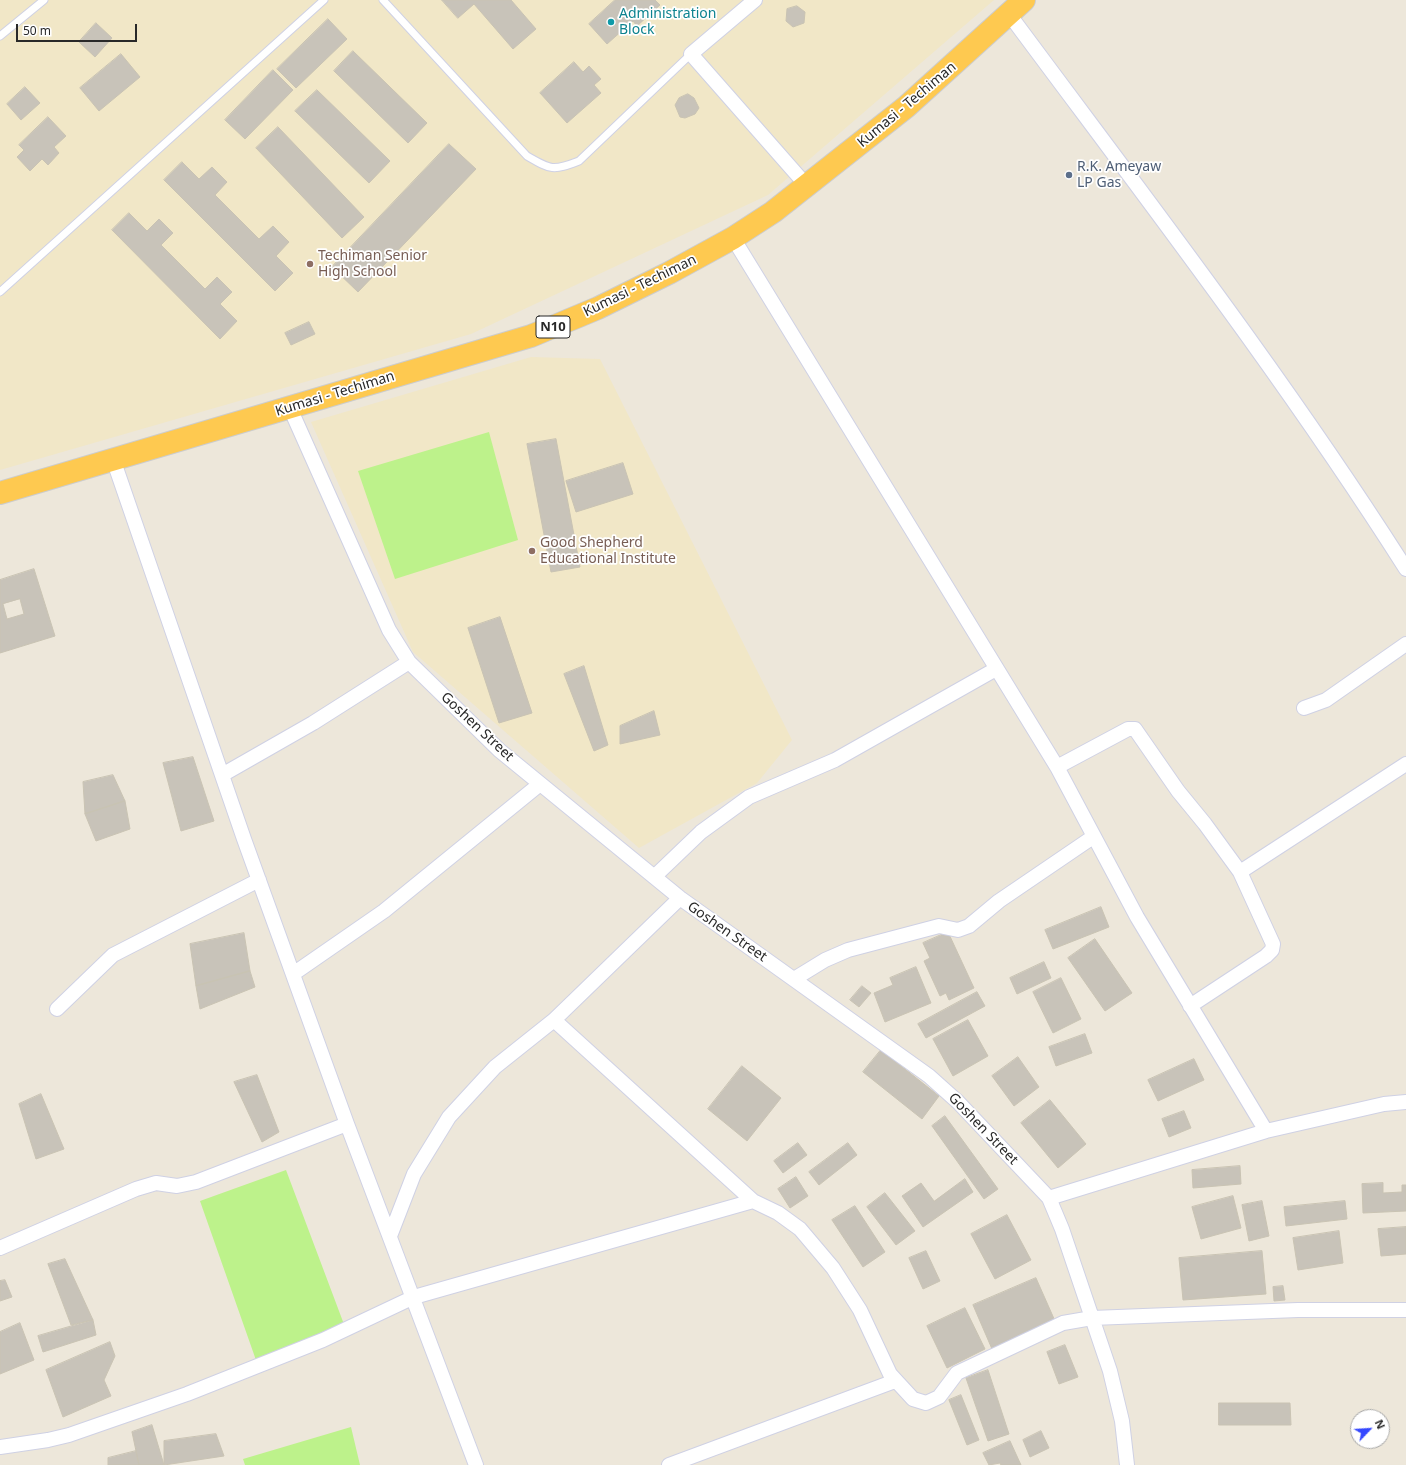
<!DOCTYPE html>
<style>
body{margin:0}
#map{position:relative;width:1406px;height:1465px;overflow:hidden;background:#ede7da;font-family:"Noto Sans",sans-serif}
canvas{display:block}
.north{position:absolute;left:1350px;top:1409px;width:40px;height:40px;box-sizing:border-box;background:#fff;border:1px solid #a9a9a9;border-radius:50%;rotate:65deg;font-size:11px;font-weight:700;line-height:16px;text-align:center;color:#292929}
.north::after{content:'';display:block;margin:auto;width:14px;height:18px;background:#3548ff;clip-path:polygon(50% 0,100% 100%,50% 72%,0 100%)}
.scale{position:absolute;left:16px;top:24px;width:121px;height:18px;box-sizing:border-box;border:2px solid #292929;border-top:0;padding-left:5px;font-size:12px;line-height:14px;white-space:nowrap;color:#292929;-webkit-text-stroke:3px #fff;paint-order:stroke}
</style>
<div id="map">
<canvas width="1406" height="1465"></canvas>
<div class="north">N</div>
<div class="scale">50 m</div>
</div>
<script>
const g = document.querySelector('canvas').getContext('2d');
g.lineJoin = 'round';
function paint(path, color) { g.fillStyle = color; g.fill(path, 'evenodd'); }
function trace(path, color, width, dash) { g.strokeStyle = color; g.lineWidth = width; g.lineCap = dash ? 'butt' : 'round'; g.setLineDash(dash || []); g.stroke(path); }
function label(font, color, halo, rows, align = 'center') {
  g.font = font + ' "Noto Sans",sans-serif'; g.lineWidth = 3.5; g.setLineDash([]); g.textBaseline = 'middle'; g.strokeStyle = halo; g.fillStyle = color; for (const [text, x, y, turn = 0] of rows) {
    g.save(); g.translate(x, y); g.rotate((+turn || 0) * Math.PI / 180); g.textAlign = isNaN(turn) ? turn : align; if (halo) g.strokeText(text, 0, 0); g.fillText(text, 0, 0); g.restore();
  }
}
paint(new Path2D(`
 M 0,0 L 994,0 L 768,195 L 471,334 L 0,470 Z
 M 531,357 L 600,359 L 792,740 L 757,783 L 639,848 L 413,652 L 311,422 Z`), '#f1e7c7');
paint(new Path2D(`
 M 489,432 L 518,540 L 395,579 L 358,471 Z
 M 286,1170 L 345,1327 L 257,1363 L 200,1201 Z
 M 351,1427 L 360,1465 L 245,1465 L 243,1459 Z`), '#bdf28b');
const building = new Path2D(`
 M 442,0 L 511,0 L 536,29 L 513,49 L 474,4 L 458,18 Z
 M 615,0 L 655,0 L 660,5 L 637,26 L 633,21 L 607,44 L 589,24 Z
 M 797,6 L 805,12 L 804,23 L 793,27 L 786,21 L 787,9 Z
 M 328,19 L 347,39 L 296,88 L 277,69 Z
 M 96,23 L 112,38 L 95,57 L 79,42 Z
 M 353,51 L 427,123 L 408,143 L 334,71 Z
 M 121,54 L 140,77 L 99,111 L 80,88 Z
 M 574,62 L 583,72 L 589,66 L 601,79 L 594,85 L 601,93 L 567,123 L 540,93 Z
 M 273,70 L 293,90 L 245,139 L 225,120 Z
 M 25,87 L 40,103 L 21,120 L 7,104 Z
 M 317,90 L 390,161 L 369,183 L 295,111 Z
 M 688,94 L 694,98 L 699,108 L 695,114 L 685,118 L 680,117 L 675,105 L 679,98 Z
 M 48,117 L 66,136 L 54,147 L 59,153 L 48,165 L 42,159 L 30,171 L 17,157 L 24,150 L 19,145 Z
 M 278,127 L 364,217 L 342,238 L 256,148 Z
 M 449,144 L 476,169 L 358,292 L 332,267 Z
 M 182,162 L 199,179 L 212,167 L 227,182 L 215,195 L 259,239 L 273,226 L 289,242 L 276,256 L 293,273 L 275,291 L 164,180 Z
 M 129,213 L 147,231 L 159,219 L 173,233 L 161,245 L 205,289 L 217,277 L 232,292 L 220,304 L 237,321 L 220,339 L 112,230 Z
 M 309,322 L 315,334 L 291,345 L 285,333 Z
 M 556,439 L 580,567 L 551,572 L 527,444 Z
 M 623,463 L 633,494 L 576,512 L 566,481 Z
 M 34,569 L 55,636 L 0,653 L 0,580 ZM 20,599 L 24,614 L 7,619 L 3,604 Z
 M 500,617 L 532,713 L 499,723 L 468,628 Z
 M 584,666 L 608,745 L 594,751 L 564,674 Z
 M 654,711 L 660,735 L 620,744 L 620,726 Z
 M 193,757 L 214,821 L 181,831 L 163,763 Z
 M 113,775 L 125,801 L 85,814 L 83,782 Z
 M 125,801 L 130,829 L 96,841 L 85,814 Z
 M 1101,907 L 1109,927 L 1053,949 L 1045,930 Z
 M 948,932 L 974,988 L 949,1000 L 946,993 L 940,996 L 924,961 L 930,958 L 923,943 Z
 M 244,933 L 250,971 L 196,986 L 190,944 Z
 M 1095,939 L 1132,993 L 1105,1011 L 1068,958 Z
 M 1044,962 L 1051,978 L 1017,994 L 1010,978 Z
 M 916,967 L 931,1003 L 885,1022 L 874,993 L 893,985 L 890,978 Z
 M 250,971 L 255,987 L 200,1009 L 196,986 Z
 M 1061,978 L 1081,1019 L 1053,1033 L 1033,992 Z
 M 862,986 L 871,993 L 859,1007 L 850,1000 Z
 M 977,992 L 985,1006 L 926,1038 L 918,1024 Z
 M 968,1020 L 988,1056 L 953,1076 L 933,1039 Z
 M 1085,1034 L 1092,1053 L 1056,1066 L 1049,1047 Z
 M 881,1050 L 939,1096 L 922,1119 L 863,1072 Z
 M 1018,1057 L 1039,1087 L 1014,1106 L 992,1076 Z
 M 1194,1059 L 1204,1080 L 1158,1101 L 1148,1080 Z
 M 742,1066 L 781,1098 L 747,1141 L 708,1109 Z
 M 257,1075 L 279,1132 L 262,1142 L 234,1082 Z
 M 41,1094 L 64,1149 L 36,1159 L 19,1104 Z
 M 1050,1100 L 1086,1144 L 1058,1168 L 1021,1123 Z
 M 1184,1111 L 1191,1128 L 1169,1137 L 1162,1119 Z
 M 945,1116 L 998,1189 L 984,1199 L 932,1126 Z
 M 798,1143 L 807,1155 L 783,1173 L 774,1161 Z
 M 848,1143 L 857,1155 L 819,1185 L 809,1172 Z
 M 1240,1166 L 1241,1184 L 1193,1188 L 1192,1170 Z
 M 796,1177 L 808,1196 L 790,1208 L 778,1189 Z
 M 965,1179 L 973,1192 L 923,1227 L 902,1196 L 921,1183 L 934,1201 Z
 M 1383,1183 L 1383,1193 L 1402,1192 L 1402,1185 L 1406,1185 L 1406,1211 L 1363,1213 L 1362,1184 Z
 M 885,1193 L 915,1231 L 896,1245 L 867,1207 Z
 M 1233,1196 L 1241,1228 L 1201,1239 L 1192,1207 Z
 M 1262,1201 L 1269,1236 L 1249,1241 L 1242,1205 Z
 M 1345,1201 L 1347,1219 L 1286,1226 L 1284,1207 Z
 M 855,1206 L 885,1252 L 863,1267 L 832,1220 Z
 M 1007,1215 L 1031,1260 L 995,1279 L 971,1234 Z
 M 1406,1227 L 1406,1254 L 1381,1256 L 1378,1229 Z
 M 1339,1231 L 1343,1263 L 1298,1270 L 1293,1238 Z
 M 926,1251 L 940,1281 L 923,1289 L 909,1258 Z
 M 1262,1251 L 1266,1294 L 1183,1300 L 1179,1258 Z
 M 65,1259 L 93,1320 L 71,1325 L 48,1264 Z
 M 1036,1278 L 1055,1321 L 992,1349 L 973,1305 Z
 M 5,1280 L 12,1297 L 0,1301 L 0,1281 Z
 M 1283,1286 L 1285,1300 L 1274,1301 L 1273,1287 Z
 M 965,1308 L 985,1349 L 947,1368 L 927,1326 Z
 M 93,1320 L 96,1335 L 43,1352 L 38,1336 Z
 M 20,1323 L 34,1360 L 0,1374 L 0,1332 Z
 M 110,1342 L 115,1356 L 104,1380 L 111,1396 L 63,1417 L 46,1370 Z
 M 1065,1345 L 1078,1377 L 1059,1384 L 1047,1352 Z
 M 988,1370 L 1009,1434 L 988,1441 L 966,1378 Z
 M 961,1395 L 979,1440 L 967,1445 L 949,1400 Z
 M 1219,1403 L 1290,1403 L 1291,1425 L 1219,1425 Z
 M 152,1425 L 164,1465 L 139,1465 L 132,1432 Z
 M 1041,1431 L 1049,1448 L 1030,1457 L 1023,1440 Z
 M 216,1434 L 224,1456 L 164,1465 L 164,1441 Z
 M 1010,1441 L 1021,1465 L 1001,1465 L 1000,1463 L 989,1465 L 983,1453 Z
 M 136,1451 L 139,1465 L 108,1465 L 108,1458 Z`);
paint(building, '#c8c3b9');
trace(building, '#c9c3b3', 1);
const service = new Path2D(`
 M 383,0 L 527,156 C 551,170 553,171 579,161 L 691,54
 M 0,36 L 44,0
 M 0,292 L 324,0`);
const minor = new Path2D(`
 M 755,0 L 691,54 L 807,186
 M 1009,14 C 1144,196 1284,377 1406,569
 M 733,238 L 1057,767 L 1137,917 L 1266,1131
 M 290,408 L 389,630 L 409,662 L 499,750 L 680,898 L 929,1076 L 958,1102 L 1049,1198 L 1062,1229 L 1110,1371 L 1122,1421 L 1127,1465
 M 113,459 L 244,839 L 347,1124 L 476,1465
 M 1304,708 L 1326,700 L 1406,644
 M 1057,767 L 1128,729 L 1135,729 L 1178,791 L 1205,824 L 1240,872 L 1273,944 L 1272,950 L 1266,956 L 1190,1006
 M 222,775 L 313,723 L 409,662
 M 1240,872 L 1406,764
 M 654,877 L 701,832 L 749,797 L 835,760 L 996,669
 M 293,974 L 384,911 L 540,784
 M 794,979 L 825,960 L 848,950 L 939,926 L 958,930 L 969,926 L 999,901 L 1093,837
 M 57,1009 L 113,955 L 259,880
 M 554,1020 L 753,1201 L 778,1213 L 800,1229 L 833,1268 L 860,1310 L 890,1374 L 913,1399 L 926,1403 L 939,1397 L 957,1373 L 1063,1323 L 1092,1318 L 1298,1310 L 1406,1310
 M 1049,1198 L 1266,1131 L 1384,1104 L 1406,1102
 M 390,1236 L 414,1174 L 449,1117 L 495,1067 L 554,1020 L 680,898
 M 0,1248 L 136,1189 L 156,1183 L 177,1186 L 196,1182 L 347,1124
 M 0,1447 L 48,1440 L 69,1435 L 187,1394 L 323,1340 L 414,1297 L 753,1201
 M 669,1465 L 895,1381`);
const trunk = new Path2D(`
 M 0,493 L 531,336 L 598,308 L 669,273 L 733,238 L 773,212 L 906,107 L 1024,0`);
trace(service, '#cfd1e4', 9);
trace(minor, '#cfd1e4', 16);
trace(trunk, '#ccc', 24);
trace(service, '#fff', 7);
trace(minor, '#fff', 14);
trace(trunk, '#fec950', 22);
for (const [x, y, r, color] of [
 [611,22,4,"#0f9aa8"],
 [1069,175,4,"#5c6f8a"],
 [310,264,4,"#8d6e63"],
 [532,551,4,"#8d6e63"]
]) { const dot = new Path2D(); dot.arc(x, y, r, 0, 2 * Math.PI); g.fillStyle = color; g.fill(dot); trace(dot, '#fff', 1.5); }
for (const [x, y, w] of [
 [553,327,34]
]) { const box = new Path2D(); box.roundRect(x - w / 2, y - 11, w, 22, 3); g.fillStyle = '#fff'; g.fill(box); trace(box, '#292929', 1); }
label('bold 13px', '#292929', null, [
 ["N10",553,327]
]);
label('14px', '#0d838f', '#fff', [
 ["Administration",619,14],
 ["Block",619,30]
], 'left');
label('14px', '#292929', '#fff', [
 ["Kumasi - Techiman",907,105,-40],
 ["Kumasi - Techiman",640,286,-26],
 ["Kumasi - Techiman",335,394,-17],
 ["Goshen Street",477,727,43],
 ["Goshen Street",727,932,35],
 ["Goshen Street",983,1129,46]
]);
label('14px', '#4e5e75', '#fff', [
 ["R.K. Ameyaw",1077,167],
 ["LP Gas",1077,183]
], 'left');
label('14px', '#785e54', '#fff', [
 ["Techiman Senior",318,256],
 ["High School",318,272],
 ["Good Shepherd",540,543],
 ["Educational Institute",540,559]
], 'left');
</script>
